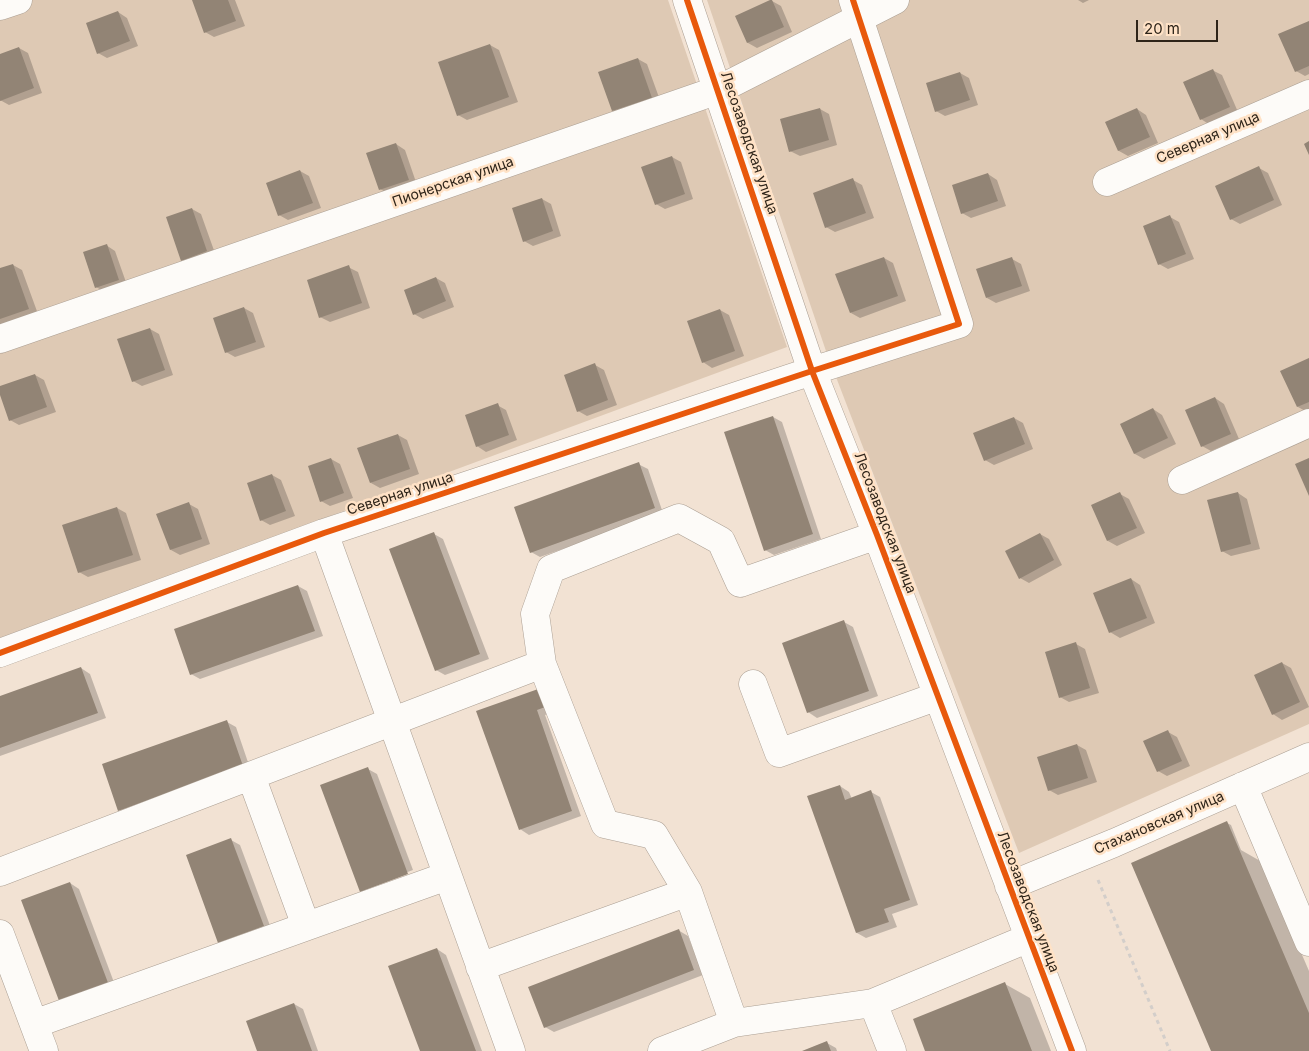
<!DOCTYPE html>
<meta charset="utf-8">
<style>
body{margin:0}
#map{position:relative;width:1309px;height:1051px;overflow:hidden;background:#f2e2d3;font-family:Inter,sans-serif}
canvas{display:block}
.scale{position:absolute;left:1136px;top:20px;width:82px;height:22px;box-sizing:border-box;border:2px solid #2e2419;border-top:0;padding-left:6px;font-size:15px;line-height:18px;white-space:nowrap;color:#2e2419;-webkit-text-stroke:4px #ffe2c6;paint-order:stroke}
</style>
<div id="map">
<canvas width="1309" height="1051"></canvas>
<div class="scale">20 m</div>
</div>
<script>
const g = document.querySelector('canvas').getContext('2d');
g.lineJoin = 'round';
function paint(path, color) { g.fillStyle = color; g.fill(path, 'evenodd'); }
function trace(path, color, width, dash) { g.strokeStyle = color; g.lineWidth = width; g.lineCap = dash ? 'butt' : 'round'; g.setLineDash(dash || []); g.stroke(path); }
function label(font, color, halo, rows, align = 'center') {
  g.font = font + ' Inter,sans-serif'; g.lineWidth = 5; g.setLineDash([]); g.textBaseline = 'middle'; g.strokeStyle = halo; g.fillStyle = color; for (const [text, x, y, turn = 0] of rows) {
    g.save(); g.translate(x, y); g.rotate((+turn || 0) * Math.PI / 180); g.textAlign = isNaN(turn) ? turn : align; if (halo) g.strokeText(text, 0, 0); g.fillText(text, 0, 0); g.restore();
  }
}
paint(new Path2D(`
 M 0,0 L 668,0 L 787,347 L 0,638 Z
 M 707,0 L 1309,0 L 1309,724 L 1019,853 L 826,351 Z`), '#dec9b4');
paint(new Path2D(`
 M 194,0 L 235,0 L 245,26 L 214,37 L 205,32 Z
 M 1078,0 L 1089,0 L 1083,3 Z
 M 772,1 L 781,6 L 792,32 L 757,48 L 748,43 L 737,17 Z
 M 118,12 L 127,18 L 138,46 L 107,58 L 98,53 Z
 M 1309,22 L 1309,74 L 1305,76 L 1296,71 Z
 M 490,45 L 499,50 L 518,102 L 467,120 L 458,115 Z
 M 19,48 L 28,53 L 42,93 L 9,105 L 0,100 L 0,55 Z
 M 638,59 L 647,64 L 661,103 L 622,116 L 613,111 Z
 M 1212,70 L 1222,75 L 1238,112 L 1210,125 L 1201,119 Z
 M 960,73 L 969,78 L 978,105 L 945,116 L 936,111 Z
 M 820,109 L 829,114 L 837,145 L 800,156 L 790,151 Z
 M 1137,109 L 1146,115 L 1158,143 L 1128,156 L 1119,151 L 1107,123 Z
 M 396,144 L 405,150 L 417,185 L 389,194 L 380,189 Z
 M 672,157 L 681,162 L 693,199 L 665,209 L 656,204 Z
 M 1259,168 L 1268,173 L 1282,205 L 1240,224 L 1231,219 Z
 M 300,171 L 309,176 L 321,208 L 288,220 L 279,215 Z
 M 988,174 L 997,180 L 1006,206 L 971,218 L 962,213 Z
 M 853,180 L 862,185 L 874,218 L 835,232 L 826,227 Z
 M 542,199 L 551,204 L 561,236 L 533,246 L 524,241 Z
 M 192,209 L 201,214 L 216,256 L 191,265 L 182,260 Z
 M 1170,217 L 1179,222 L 1194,259 L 1168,269 L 1159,264 Z
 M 106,245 L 115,251 L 127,285 L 105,292 L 96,287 Z
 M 884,258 L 893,263 L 906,301 L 860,318 L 851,313 Z
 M 1012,259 L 1021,264 L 1030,291 L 996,303 L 987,298 Z
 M 13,265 L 22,270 L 38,314 L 4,326 L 0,324 L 0,270 Z
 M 348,267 L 358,272 L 370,308 L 330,322 L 320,317 Z
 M 436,278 L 445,283 L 454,307 L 423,319 L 414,314 Z
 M 244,308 L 253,313 L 265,347 L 235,357 L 226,352 Z
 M 720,310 L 729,315 L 744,356 L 712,368 L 703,362 Z
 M 150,329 L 159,334 L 173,375 L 142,386 L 133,381 Z
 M 1309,359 L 1309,411 L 1307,412 L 1298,407 Z
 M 595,365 L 604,370 L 617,405 L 587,416 L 578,411 Z
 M 35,375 L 44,380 L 56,412 L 19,425 L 10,420 L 0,391 L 0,387 Z
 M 1215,398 L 1224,404 L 1239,439 L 1211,451 L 1202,446 Z
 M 497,405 L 506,410 L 517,440 L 486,452 L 477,446 Z
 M 1153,409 L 1162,415 L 1176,444 L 1144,459 L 1135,454 L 1121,425 Z
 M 773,417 L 782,422 L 821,539 L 774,555 L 765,550 Z
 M 1014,418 L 1023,423 L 1033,449 L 994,465 L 985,460 Z
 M 398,435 L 407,440 L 419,474 L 380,488 L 371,483 Z
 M 331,459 L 340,464 L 353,498 L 330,506 L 321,501 L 309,467 Z
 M 638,464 L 648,469 L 663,513 L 540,557 L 531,552 Z
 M 272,475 L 281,480 L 295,516 L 270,525 L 261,520 Z
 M 1238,493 L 1247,499 L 1260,549 L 1231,556 L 1222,551 Z
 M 1120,494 L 1129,499 L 1145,533 L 1117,546 L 1108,541 Z
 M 189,504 L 198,509 L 210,544 L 180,555 L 171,550 Z
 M 117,508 L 126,513 L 141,560 L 88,577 L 79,572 Z
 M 434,534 L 443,539 L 489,659 L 445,675 L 436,670 Z
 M 1040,534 L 1049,539 L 1062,565 L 1029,583 L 1020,578 Z
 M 1131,579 L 1140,585 L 1155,623 L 1120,638 L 1110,632 Z
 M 298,586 L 307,591 L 323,636 L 200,679 L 191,674 Z
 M 844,622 L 853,627 L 878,696 L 817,718 L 808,712 Z
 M 1076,644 L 1085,649 L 1099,693 L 1069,702 L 1060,697 Z
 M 1282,663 L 1291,668 L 1309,707 L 1282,720 L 1273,714 Z
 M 81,668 L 90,674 L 106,718 L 0,756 L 0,697 Z
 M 541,690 L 556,711 L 545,715 L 581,816 L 529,835 L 520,829 L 478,712 Z
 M 227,722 L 236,727 L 251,771 L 128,815 L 119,810 Z
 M 1168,732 L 1177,737 L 1190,766 L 1167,776 L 1158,771 Z
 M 1077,745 L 1086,750 L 1097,782 L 1058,795 L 1049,790 Z
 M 368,769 L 377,774 L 413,870 L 365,888 L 365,891 L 414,873 L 416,879 L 370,896 L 361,891 Z
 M 840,786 L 849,792 L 852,799 L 871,792 L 880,797 L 918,905 L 892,914 L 897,927 L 866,938 L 857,933 Z
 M 1227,823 L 1231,825 L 1241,850 L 1262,862 L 1309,971 L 1309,1051 L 1213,1051 Z
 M 231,840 L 240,845 L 272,931 L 228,947 L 219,942 Z
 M 70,883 L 79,889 L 118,993 L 71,1011 Z
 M 678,930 L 688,936 L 703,975 L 554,1032 L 545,1027 Z
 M 437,949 L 446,955 L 482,1051 L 421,1051 Z
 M 1005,984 L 1030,998 L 1051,1051 L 926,1051 Z
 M 294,1004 L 303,1009 L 318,1051 L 258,1051 Z
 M 827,1043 L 836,1048 L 837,1051 L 805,1051 Z`), '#0003');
paint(new Path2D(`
 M 192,0 L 228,0 L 236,21 L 204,33 Z
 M 770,0 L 772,0 L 784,27 L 747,43 L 735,16 Z
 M 118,11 L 130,41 L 97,54 L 86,23 Z
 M 1309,21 L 1309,66 L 1295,72 L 1278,34 Z
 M 490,44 L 509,97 L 457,116 L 438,62 Z
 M 19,47 L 34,88 L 0,101 L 0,54 Z
 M 638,58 L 652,98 L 612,111 L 598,72 Z
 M 1213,69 L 1230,107 L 1200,120 L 1183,82 Z
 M 960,72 L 970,100 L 935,112 L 926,83 Z
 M 820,108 L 829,140 L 789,152 L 780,119 Z
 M 1137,108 L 1150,137 L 1118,151 L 1105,122 Z
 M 1309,141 L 1309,155 L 1304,144 Z
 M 396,143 L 409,180 L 379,190 L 366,153 Z
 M 672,156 L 685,194 L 655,205 L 641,167 Z
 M 1259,166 L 1274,200 L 1230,220 L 1215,186 Z
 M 300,170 L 313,203 L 278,216 L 266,183 Z
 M 988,173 L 998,201 L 961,214 L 952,185 Z
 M 853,178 L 866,213 L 825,228 L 813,193 Z
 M 542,198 L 553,231 L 523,242 L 512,208 Z
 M 192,208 L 207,251 L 181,261 L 166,217 Z
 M 1170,215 L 1186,254 L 1158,265 L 1143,226 Z
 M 107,244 L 119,280 L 95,288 L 83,252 Z
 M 884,257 L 898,296 L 850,313 L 835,274 Z
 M 1012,257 L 1022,286 L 986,298 L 976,269 Z
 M 13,264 L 29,309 L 0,319 L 0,268 Z
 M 349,265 L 362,303 L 319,318 L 307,280 Z
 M 436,277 L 446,301 L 413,315 L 404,290 Z
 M 244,307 L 256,342 L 225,353 L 213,318 Z
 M 720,309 L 735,351 L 702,363 L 687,321 Z
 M 150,328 L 165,370 L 132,382 L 117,339 Z
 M 1309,358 L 1309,402 L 1297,407 L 1280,371 Z
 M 595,363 L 608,400 L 577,412 L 564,375 Z
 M 35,374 L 47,407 L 9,421 L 0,395 L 0,386 Z
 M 1215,397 L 1231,434 L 1201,447 L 1185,410 Z
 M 498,403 L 509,435 L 476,447 L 465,415 Z
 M 1153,408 L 1168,438 L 1134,454 L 1120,424 Z
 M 773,416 L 813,534 L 764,551 L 724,432 Z
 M 1014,417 L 1025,444 L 984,461 L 973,433 Z
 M 398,434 L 410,469 L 370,483 L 357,448 Z
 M 331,458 L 344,493 L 320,502 L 308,466 Z
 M 1309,458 L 1309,496 L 1295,464 Z
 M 639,462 L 655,508 L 530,553 L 514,507 Z
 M 272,474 L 286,511 L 260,521 L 247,483 Z
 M 1120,492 L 1137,528 L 1107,541 L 1091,505 Z
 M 1238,492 L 1251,544 L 1221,552 L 1207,500 Z
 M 189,502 L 202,539 L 170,550 L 156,514 Z
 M 117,507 L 133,555 L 78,573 L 62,525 Z
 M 434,532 L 480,654 L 435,671 L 389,549 Z
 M 1040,533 L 1054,560 L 1019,579 L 1005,551 Z
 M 1131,578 L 1147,618 L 1109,633 L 1093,593 Z
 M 298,585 L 315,631 L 190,675 L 174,629 Z
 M 844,620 L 869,691 L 807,713 L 782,643 Z
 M 1076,642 L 1090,688 L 1059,698 L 1045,652 Z
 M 1282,662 L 1300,702 L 1272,715 L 1254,675 Z
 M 81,667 L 98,713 L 0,748 L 0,696 Z
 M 541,688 L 548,706 L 537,710 L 572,811 L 519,830 L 476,711 Z
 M 227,720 L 243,766 L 118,811 L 102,764 Z
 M 1168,730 L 1182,761 L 1157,772 L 1143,741 Z
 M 1077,744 L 1088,778 L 1048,791 L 1037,757 Z
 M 368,767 L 408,874 L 360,892 L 320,785 Z
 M 840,785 L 845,800 L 871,790 L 910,900 L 884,909 L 889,922 L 856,933 L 807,796 Z
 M 1227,821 L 1309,1013 L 1309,1051 L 1211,1051 L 1131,863 Z
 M 231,838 L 264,926 L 218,943 L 186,855 Z
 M 70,882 L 110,988 L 61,1006 L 21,900 Z
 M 679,929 L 694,970 L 544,1028 L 528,987 Z
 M 437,948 L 476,1051 L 420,1051 L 388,966 Z
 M 1005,982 L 1032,1051 L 925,1051 L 913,1019 Z
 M 294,1003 L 312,1051 L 257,1051 L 246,1021 Z
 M 827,1041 L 831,1051 L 802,1051 Z`), '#928475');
const minor = new Path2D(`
 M 687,0 L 812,371 L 877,535 L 1072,1051
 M 0,6 L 18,0
 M 1107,182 L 1309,94
 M 0,339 L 718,90 L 895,0
 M 1182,480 L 1309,423
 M 324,533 L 511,1051
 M 0,653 L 324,533 L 812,371 L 959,324 L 853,0
 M 753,684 L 779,753 L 938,696
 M 251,776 L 306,926
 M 1243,786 L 1309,942
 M 0,872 L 542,664
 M 1009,886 L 1114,843 L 1309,757
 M 688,892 L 654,835 L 605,824 L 542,664 L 535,614 L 551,569 L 679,518 L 721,541 L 740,583 L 877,535
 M 0,934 L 44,1051
 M 480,967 L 688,892 L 734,1023 L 873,1003
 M 34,1024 L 447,876
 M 662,1051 L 734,1023
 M 892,1051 L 873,1003 L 1029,938`);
trace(minor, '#ab9f93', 29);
trace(new Path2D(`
 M 1098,880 L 1170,1051`), '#d3ceca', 3, [4, 4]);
trace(minor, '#fdfbf8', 28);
trace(new Path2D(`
 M 687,0 L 812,371 L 877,535 L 1072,1051
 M 0,653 L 324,533 L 812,371 L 959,324 L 853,0`), '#e8590c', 6);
label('14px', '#2e2419', '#ffe2c6', [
 ["Северная улица",1208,138,-23],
 ["Лесозаводская улица",749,143,71],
 ["Пионерская улица",453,182,-19],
 ["Северная улица",400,494,-18],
 ["Лесозаводская улица",885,523,69],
 ["Стахановская улица",1159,823,-23],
 ["Лесозаводская улица",1028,902,69]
]);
</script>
